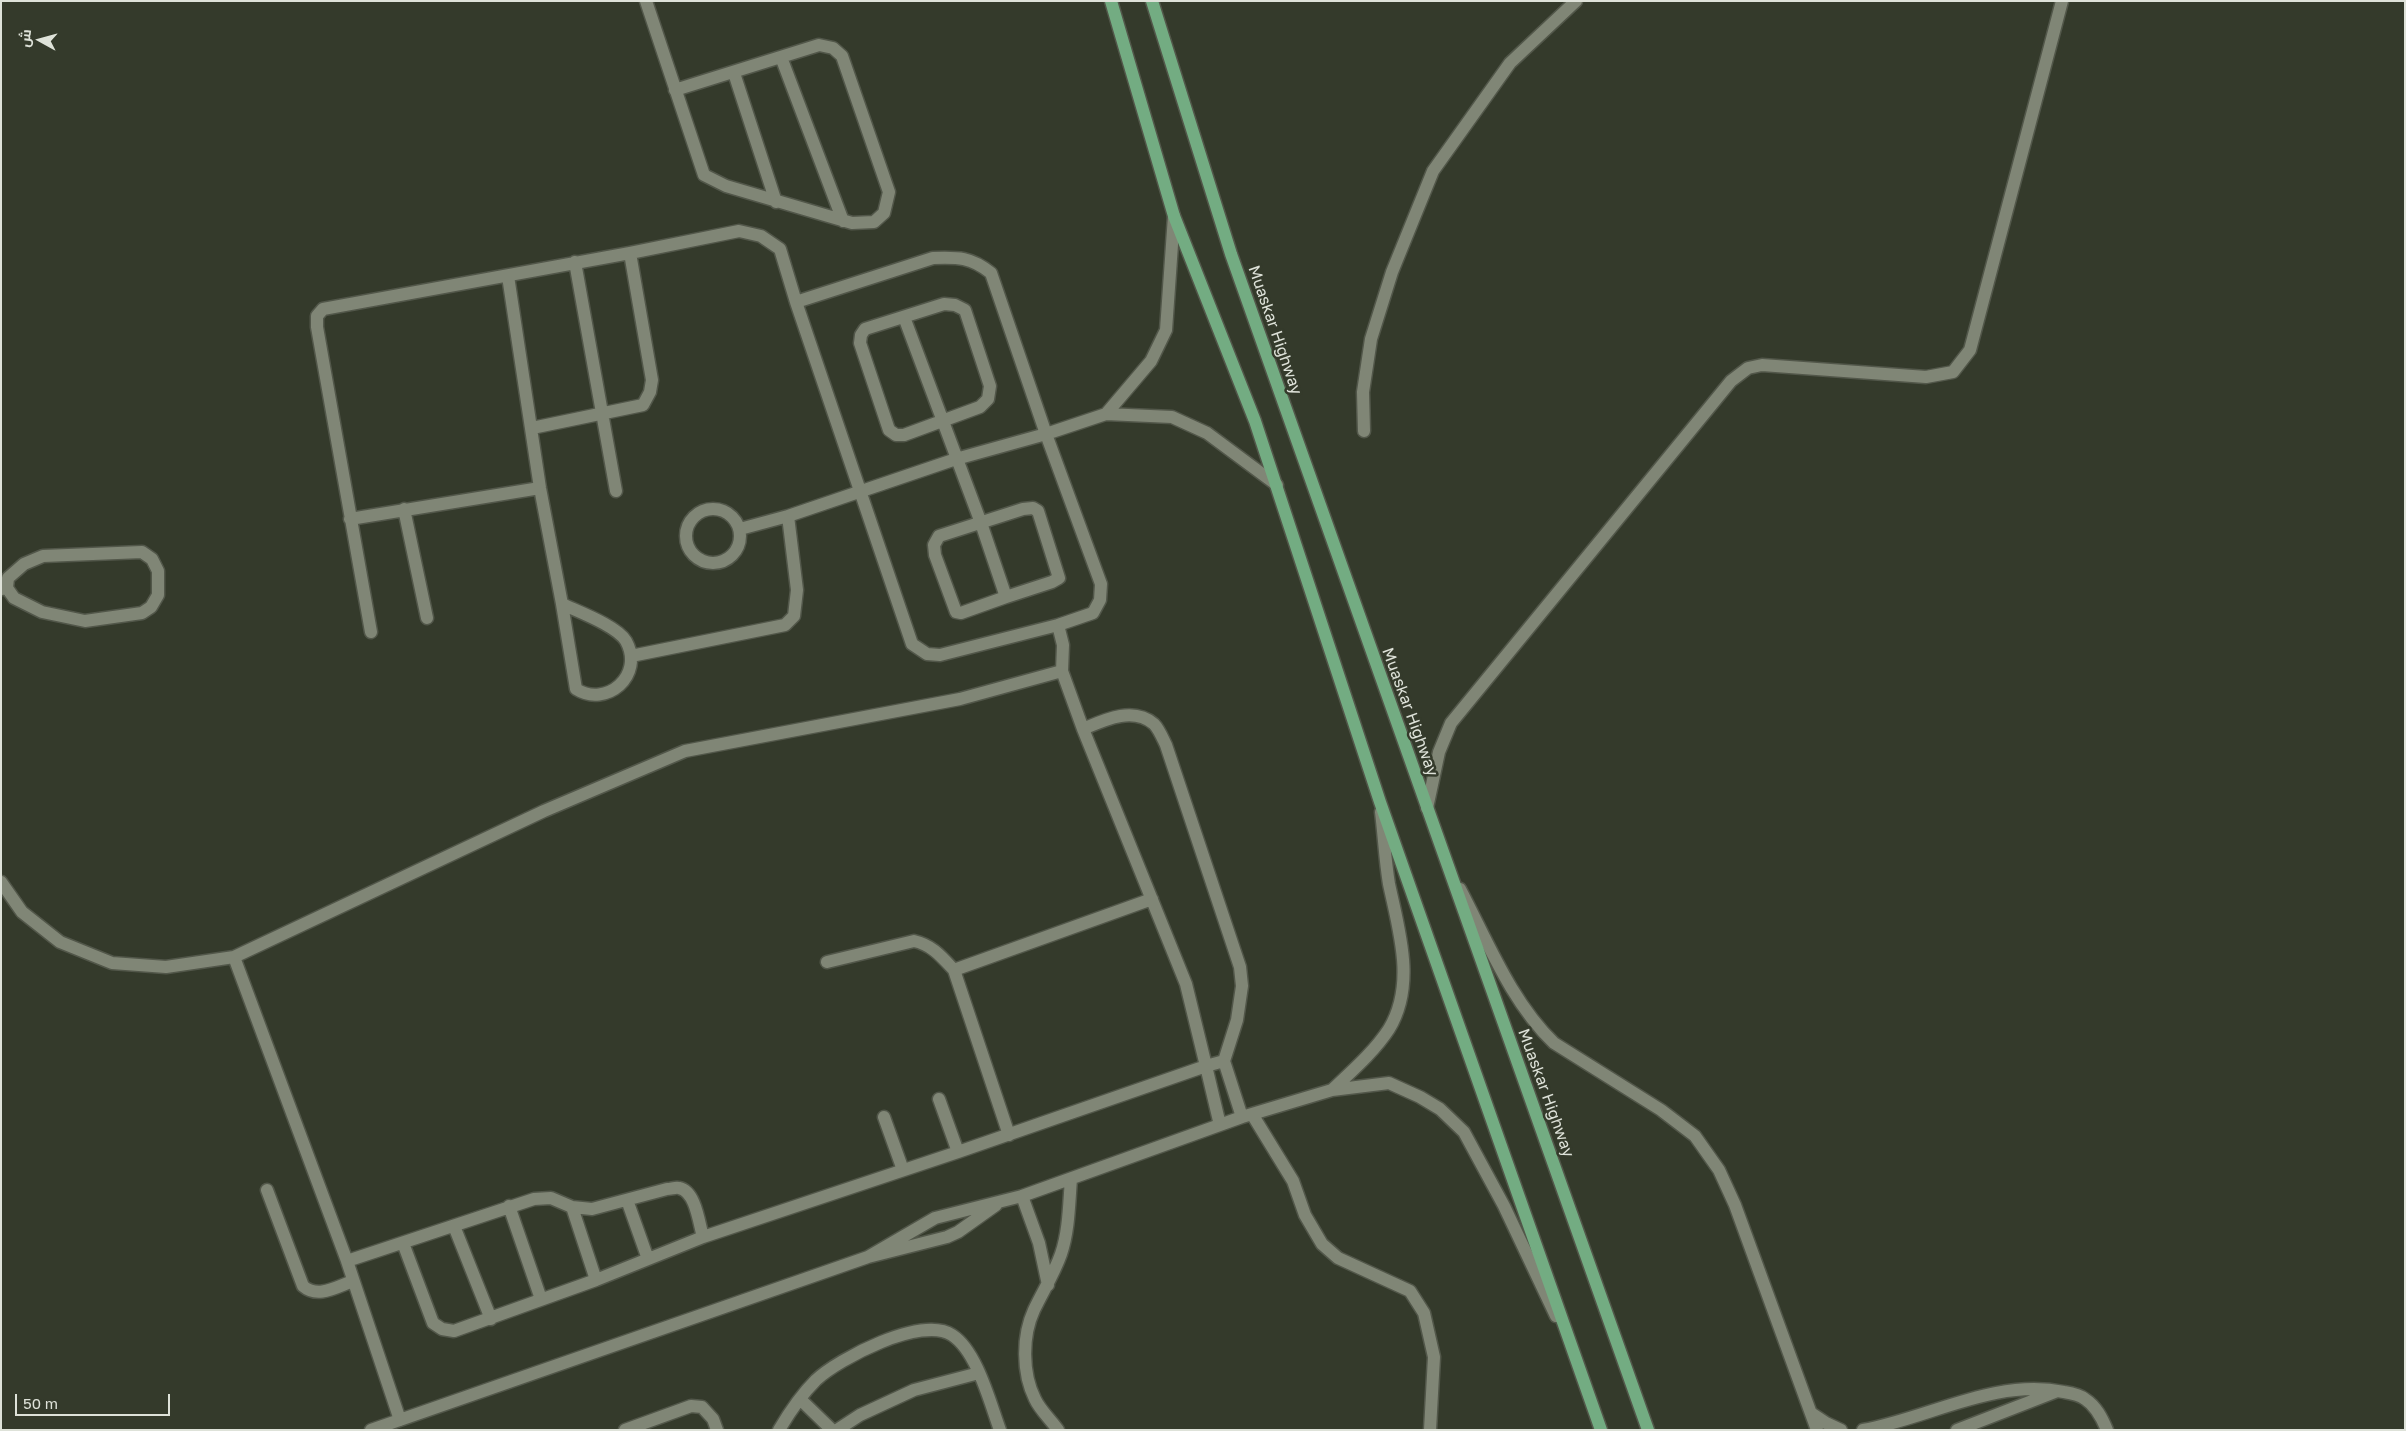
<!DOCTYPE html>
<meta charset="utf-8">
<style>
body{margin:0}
#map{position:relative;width:2406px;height:1431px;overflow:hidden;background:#343a2b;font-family:"Golos Text",Cairo,sans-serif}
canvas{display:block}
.frame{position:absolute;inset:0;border:2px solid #dee2d9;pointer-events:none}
.north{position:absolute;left:15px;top:15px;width:50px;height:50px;-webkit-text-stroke:4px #343a2b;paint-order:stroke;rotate:277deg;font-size:14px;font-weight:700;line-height:20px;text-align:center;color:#dee2d9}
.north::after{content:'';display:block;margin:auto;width:18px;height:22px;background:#dee2d9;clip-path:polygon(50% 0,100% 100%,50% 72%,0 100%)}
.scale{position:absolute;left:15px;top:1394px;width:155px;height:22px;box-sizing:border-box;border:2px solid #dee2d9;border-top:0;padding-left:6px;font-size:15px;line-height:18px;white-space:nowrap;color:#dee2d9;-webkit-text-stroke:4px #343a2b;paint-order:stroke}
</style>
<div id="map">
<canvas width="2406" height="1431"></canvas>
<div class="frame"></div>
<div class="north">ش</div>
<div class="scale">50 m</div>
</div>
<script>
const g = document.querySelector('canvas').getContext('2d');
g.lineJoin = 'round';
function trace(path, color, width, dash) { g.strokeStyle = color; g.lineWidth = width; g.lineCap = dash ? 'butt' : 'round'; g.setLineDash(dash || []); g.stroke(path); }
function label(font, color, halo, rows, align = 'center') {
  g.font = font + ' "Golos Text",sans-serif'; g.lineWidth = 5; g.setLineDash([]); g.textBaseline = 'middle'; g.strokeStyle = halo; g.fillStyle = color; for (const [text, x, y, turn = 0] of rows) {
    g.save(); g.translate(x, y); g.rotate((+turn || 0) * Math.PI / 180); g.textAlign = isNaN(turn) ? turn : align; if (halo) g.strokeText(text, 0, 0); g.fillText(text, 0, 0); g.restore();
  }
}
const minor = new Path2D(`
 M 646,1 L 704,175 L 726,186 L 852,223 L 874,222 L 884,213 L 889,192 L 842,56 L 833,48 L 819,45 L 675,90
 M 781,57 L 843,221
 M 734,73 L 776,202
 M 575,262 L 616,491
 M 508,276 L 540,488 L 562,604 L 576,689 C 606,708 645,676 626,641 C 617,626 579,612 562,604
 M 944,304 L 955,305 L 965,310 L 990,386 L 988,399 L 980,407 L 904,435 L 896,435 L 889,430 L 860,343 L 861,335 L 865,329 Z
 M 904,317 L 981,523 L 1006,597 L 961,613 L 956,612 L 935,555 L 934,545 L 939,536 L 1023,509 L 1033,508 L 1038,511 L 1059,578 L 1052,582 L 1006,597
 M 1106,414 L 1151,361 L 1166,330 L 1174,216
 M 532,428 L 643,405 L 650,392 L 652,380 L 630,253
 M 1364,431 L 1363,392 L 1371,339 L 1392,272 L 1433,171 L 1510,63 L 1576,1
 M686 536a27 27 0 1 1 54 0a27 27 0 1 1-54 0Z
 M 404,509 L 427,618
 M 350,519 L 540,488
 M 740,529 L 788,516 L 956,459 L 1046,434 L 1106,414 L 1172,417 L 1207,433 L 1277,485
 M 1,589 L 7,588 L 8,578 L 24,564 L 43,556 L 142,552 L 152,559 L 158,571 L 158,595 L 151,607 L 142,613 L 85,621 L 42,612 L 14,598 L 7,588
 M 371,632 L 317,327 L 317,316 L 323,309 L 630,253 L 739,231 L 761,236 L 780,249 L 796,302 L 912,644 L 927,654 L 940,655 L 1058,625 L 1093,613 L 1100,600 L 1101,584 L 1046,434 L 991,273 C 971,257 958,257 933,258 L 796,302
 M 631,656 L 785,625 L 794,616 L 797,590 L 788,516
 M 1062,671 L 1083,729 L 1186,984 L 1206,1066 L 1224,1061
 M 1083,729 C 1104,720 1133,706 1154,724 C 1159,729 1163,739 1166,745 L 1240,967 L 1242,986 L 1237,1020 L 1224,1061 L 1242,1117
 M 1427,808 L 1439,752 L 1451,723 L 1731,381 L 1748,368 L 1762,365 L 1926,377 L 1953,372 L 1970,350 L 2062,1
 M 1,882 L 22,912 L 60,942 L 112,963 L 166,967 L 234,957 L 544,811 L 685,751 L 960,699 L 1062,671 L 1063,645 L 1058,625
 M 1460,889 C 1487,940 1511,1002 1554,1043 L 1661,1110 L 1695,1136 L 1719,1170 L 1735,1205 L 1817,1430
 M 234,957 L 347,1261 L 400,1420
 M 827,962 L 914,941 C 932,945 941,956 954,970 L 1152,899
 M 954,970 L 1009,1135
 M 1332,1090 C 1352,1071 1374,1052 1389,1029 C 1416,984 1399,931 1389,884 C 1385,860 1384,836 1381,812
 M 939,1099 L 958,1152
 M 1252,1114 L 1293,1181 L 1305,1215 L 1322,1244 L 1338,1258 L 1410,1291 L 1424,1313 L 1434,1357 L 1430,1430
 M 884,1117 L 903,1170
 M 267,1190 L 303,1286 C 318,1299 336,1287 353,1281
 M 1022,1196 L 1039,1243 L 1048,1285
 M 627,1200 L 648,1259
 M 509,1206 L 541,1299
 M 572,1207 L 596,1280
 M 454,1226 L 491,1319
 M 703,1237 L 958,1152 L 1206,1066 L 1220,1125
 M 868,1257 L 935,1218 L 1022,1196 L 1242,1117 L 1332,1090 L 1389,1083 L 1420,1097 L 1440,1109 L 1464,1132 L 1504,1206 L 1556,1316
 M 347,1261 L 534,1199 L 551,1198 L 572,1207 L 592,1209 L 667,1189 C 671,1189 676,1187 679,1188 C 696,1191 699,1224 703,1237 L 596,1280 L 454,1331 L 442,1329 L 433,1323 L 403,1243
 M 800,1399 L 832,1430
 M 1811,1413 L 1826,1423 L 1841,1430
 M 371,1430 L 868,1257 L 947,1237 L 958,1232 L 996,1205
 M 625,1430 L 691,1406 L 702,1407 L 713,1419 L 717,1430
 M 779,1430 C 789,1413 802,1394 816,1380 C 838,1359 922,1315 952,1335 C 977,1351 990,1403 1000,1430
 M 837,1430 L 860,1415 L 914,1390 L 979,1373
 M 1058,1430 C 1051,1420 1040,1410 1035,1399 C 1022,1373 1022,1336 1034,1310 C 1043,1291 1054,1274 1061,1254 C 1069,1231 1069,1203 1071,1179
 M 1863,1430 C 1930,1418 1994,1378 2064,1392 C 2070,1393 2080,1395 2085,1399 C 2096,1406 2102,1418 2107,1430
 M 1957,1430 L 2055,1392`);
const major = new Path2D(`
 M 1111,1 L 1174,216 L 1255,421 L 1380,802 L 1601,1430
 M 1152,1 L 1231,254 L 1648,1430`);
trace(minor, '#52574a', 15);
trace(major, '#52574a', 15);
trace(minor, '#808676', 12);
trace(major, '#73ac82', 12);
label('16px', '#dee2d9', '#343a2b', [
 ["Muaskar Highway",1275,330,71],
 ["Muaskar Highway",1410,712,70],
 ["Muaskar Highway",1546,1093,70]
]);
</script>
